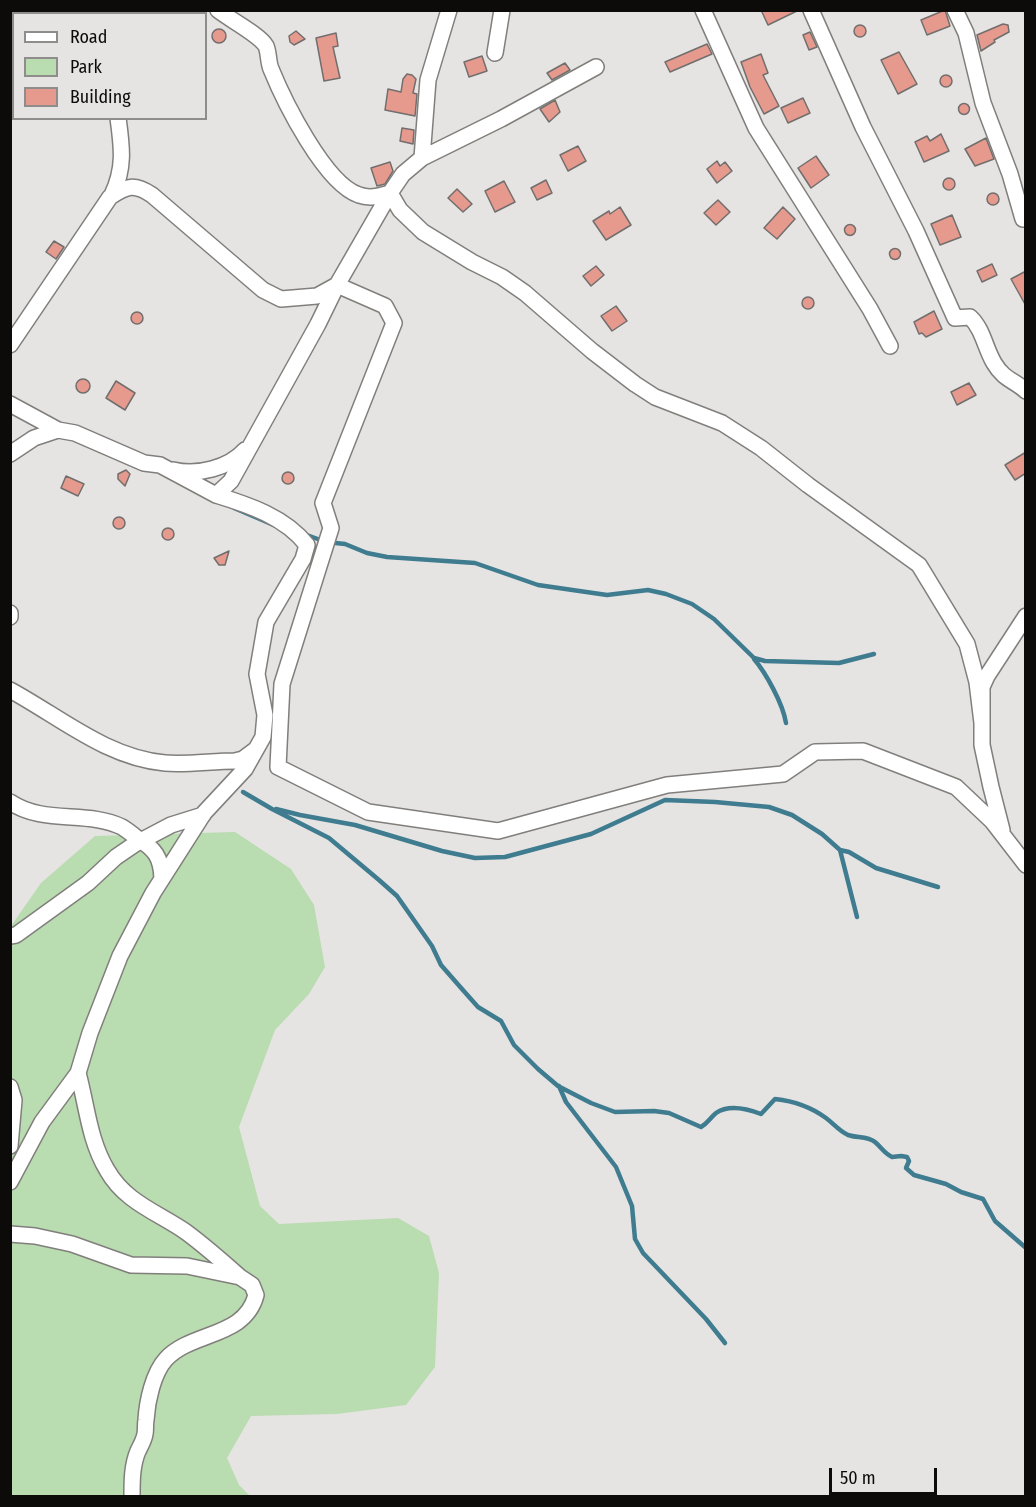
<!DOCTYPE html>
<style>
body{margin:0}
#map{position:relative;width:1036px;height:1507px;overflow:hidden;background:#e6e4e2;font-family:"Fira Sans Condensed",sans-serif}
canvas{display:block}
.frame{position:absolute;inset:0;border:12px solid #0c0b0a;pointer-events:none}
.legend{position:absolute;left:12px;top:12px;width:195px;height:108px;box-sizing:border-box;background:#e6e4e2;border:2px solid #8f8d8c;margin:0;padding:8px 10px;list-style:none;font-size:18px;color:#0c0b0a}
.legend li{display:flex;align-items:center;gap:12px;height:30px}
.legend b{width:30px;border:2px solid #8f8d8c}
.scale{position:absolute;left:829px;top:1468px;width:108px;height:27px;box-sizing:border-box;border:3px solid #0c0b0a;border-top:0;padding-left:8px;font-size:18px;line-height:21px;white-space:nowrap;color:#0c0b0a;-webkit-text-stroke:4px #e6e4e2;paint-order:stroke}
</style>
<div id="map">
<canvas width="1036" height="1507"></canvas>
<div class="frame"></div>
<ul class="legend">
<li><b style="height:8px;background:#fff"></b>Road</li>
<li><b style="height:16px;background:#b9dcb0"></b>Park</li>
<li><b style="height:16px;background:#e69a8e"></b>Building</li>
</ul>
<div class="scale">50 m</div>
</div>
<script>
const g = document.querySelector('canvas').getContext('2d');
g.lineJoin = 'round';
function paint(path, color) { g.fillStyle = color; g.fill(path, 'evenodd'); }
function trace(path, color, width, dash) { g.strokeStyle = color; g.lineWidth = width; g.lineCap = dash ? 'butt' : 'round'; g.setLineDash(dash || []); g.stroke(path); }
paint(new Path2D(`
 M 235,832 L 291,869 L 314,905 L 325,967 L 309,994 L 275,1030 L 239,1127 L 260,1206 L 279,1224 L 398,1218 L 429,1236 L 439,1273 L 435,1367 L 406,1405 L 337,1414 L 251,1416 L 227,1458 L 239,1485 L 250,1496 L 11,1496 L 11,926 L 41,883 L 95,836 Z`), '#b9dcb0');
trace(new Path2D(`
 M 234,508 L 276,526
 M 304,534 L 326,542 L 345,544 L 367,553 L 387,557 L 475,563 L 538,585 L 607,595 L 648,590 L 666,594 L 692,604 L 714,619 L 754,658 L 765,661 L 839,663 L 874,654
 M 754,659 C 766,673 783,704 786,723
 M 243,792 L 272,809 L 329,838 L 379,880 L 397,896 L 432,946 L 441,965 L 462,989 L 478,1007 L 501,1021 L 514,1045 L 538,1069 L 558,1086 L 591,1103 L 615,1112 L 654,1111 L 669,1113 L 701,1127 C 708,1123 710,1118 716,1113 C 729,1104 748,1109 761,1114 L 775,1099 C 793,1101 811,1107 826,1118 C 834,1124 839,1131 848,1135 C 857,1138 868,1136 875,1142 C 881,1147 884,1153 892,1157 L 901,1156 L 907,1157 L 909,1161 L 906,1168 L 914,1175 L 946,1184 L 961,1192 L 983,1199 L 995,1221 L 1026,1248
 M 276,809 L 300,815 L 355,825 L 442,851 L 475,858 L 505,857 L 591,834 L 665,800 L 715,802 L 769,807 L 792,815 L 822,834 L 840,850 L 849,852 L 876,868 L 938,887
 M 840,850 L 857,917
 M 559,1086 L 566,1102 L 616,1167 L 632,1206 L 635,1239 L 643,1253 L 706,1319 L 725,1343`), '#3f7c90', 4.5);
const building = new Path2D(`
 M 761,10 L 799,10 L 768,25 Z
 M 945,10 L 950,26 L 927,35 L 921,20 Z
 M 1003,24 L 1008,25 L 1009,32 L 994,40 L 995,42 L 981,51 L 977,35 Z
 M854 31a6 6 0 1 1 12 0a6 6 0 1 1-12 0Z
 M212 36a7 7 0 1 1 14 0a7 7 0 1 1-14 0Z
 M 296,31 L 305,39 L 294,45 L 290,42 L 289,36 Z
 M 810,32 L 817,47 L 809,50 L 803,35 Z
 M 336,33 L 338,46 L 333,47 L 340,78 L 324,81 L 316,38 Z
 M 707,44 L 712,54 L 670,72 L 665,62 Z
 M 899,52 L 917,84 L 898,94 L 881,60 Z
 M 761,54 L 768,73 L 763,75 L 779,106 L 764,114 L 750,87 L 741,62 Z
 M 482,56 L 487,71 L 469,77 L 464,62 Z
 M 565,63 L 570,70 L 552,80 L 547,73 Z
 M 407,74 L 412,75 L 416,79 L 413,93 L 417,94 L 415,116 L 385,110 L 388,89 L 401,92 L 403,79 Z
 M940 81a6 6 0 1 1 12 0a6 6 0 1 1-12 0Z
 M 803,98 L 810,113 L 788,123 L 781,108 Z
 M 555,100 L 560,112 L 549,122 L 540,109 Z
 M958.5 109a5.5 5.5 0 1 1 11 0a5.5 5.5 0 1 1-11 0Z
 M 402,128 L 414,130 L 413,144 L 400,141 Z
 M 941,134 L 949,151 L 924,162 L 915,142 L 927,136 L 930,141 Z
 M 986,138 L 994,159 L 975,166 L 965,149 Z
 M 578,146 L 586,161 L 568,171 L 560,155 Z
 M 816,156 L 829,175 L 811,188 L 798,168 Z
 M 717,161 L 720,166 L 725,162 L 732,171 L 717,183 L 707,169 Z
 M 390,162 L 393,171 L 385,184 L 377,186 L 371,168 Z
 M943 184a6 6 0 1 1 12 0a6 6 0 1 1-12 0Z
 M 546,180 L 552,193 L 537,200 L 531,188 Z
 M 504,181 L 515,202 L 495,212 L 485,191 Z
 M 457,189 L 472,204 L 463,212 L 448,198 Z
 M987 199a6 6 0 1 1 12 0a6 6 0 1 1-12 0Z
 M 718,200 L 730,212 L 716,225 L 704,213 Z
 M 620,207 L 631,225 L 606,240 L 593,221 L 609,211 L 610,214 Z
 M 783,207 L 795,219 L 777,239 L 764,228 Z
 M 952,215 L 961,237 L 940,245 L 931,224 Z
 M844.5 230a5.5 5.5 0 1 1 11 0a5.5 5.5 0 1 1-11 0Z
 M 54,241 L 64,247 L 56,259 L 46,252 Z
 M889.5 254a5.5 5.5 0 1 1 11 0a5.5 5.5 0 1 1-11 0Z
 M 992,264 L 997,275 L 982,282 L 977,271 Z
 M 596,266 L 604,275 L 591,286 L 583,276 Z
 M 1026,271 L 1026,306 L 1011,279 Z
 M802 303a6 6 0 1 1 12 0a6 6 0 1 1-12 0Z
 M 616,306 L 627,321 L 612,331 L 601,316 Z
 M 934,311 L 942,329 L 926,337 L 922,333 L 919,334 L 914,322 Z
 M131 318a6 6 0 1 1 12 0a6 6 0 1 1-12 0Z
 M76 386a7 7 0 1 1 14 0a7 7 0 1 1-14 0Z
 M 116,381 L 135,393 L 125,410 L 106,398 Z
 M 969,383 L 976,395 L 957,405 L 951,392 Z
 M 1026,452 L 1026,473 L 1015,480 L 1005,465 Z
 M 126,470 L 130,474 L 125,486 L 118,479 L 118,474 Z
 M282 478a6 6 0 1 1 12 0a6 6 0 1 1-12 0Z
 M 66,476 L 84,484 L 78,496 L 61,488 Z
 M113 523a6 6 0 1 1 12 0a6 6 0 1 1-12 0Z
 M162 534a6 6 0 1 1 12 0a6 6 0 1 1-12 0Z
 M 229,551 L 225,565 L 219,565 L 214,558 Z`);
paint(building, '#e69a8e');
trace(building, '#716e6d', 1.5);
const minor = new Path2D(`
 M 218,10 C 229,19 260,35 266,46 C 269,53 268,62 271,69 C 284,101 325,184 359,195 C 370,199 379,196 390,193 L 400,210 L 423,232 L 472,262 L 502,277 L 525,293 L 592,351 L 635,384 L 655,397 L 722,423 L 761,448 L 808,485 L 919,565 L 967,644 L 977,682 L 982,723
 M 703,10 L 756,128 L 870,309 L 890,346
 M 811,10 L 863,127 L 916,231 L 955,318 L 970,317 C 983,329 985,348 994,363 C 1004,380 1014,380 1026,391
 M 955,10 L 966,33 L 983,103 L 1010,174 L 1023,219
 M 125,14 L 127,10
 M 495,53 L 502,10
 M 422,158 L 428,80 L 449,10
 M 112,195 C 125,168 122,147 118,118
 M 337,285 L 385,306 L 394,323 L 323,503 L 331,528 L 282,684 L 278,767 L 368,812 L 498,831 L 667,785 L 783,774 L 815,752 L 863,751 L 956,787 L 992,821 L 1026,865
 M 10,345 L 110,197 C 127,186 134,183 152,195 L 263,290 L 281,299 L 317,296 L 337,285
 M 10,404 L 58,430 L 75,433 L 144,463 L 160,465 L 216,495 L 231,481 L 318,324 L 337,285 L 390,193 L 403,174 L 422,158 L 501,119 L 596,67
 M 10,454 L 34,438 L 58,430
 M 173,470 C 197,476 229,468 245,450
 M 10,613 L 10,617
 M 10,690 C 60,717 107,758 165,763 C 185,765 213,761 235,761 L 243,759 L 255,750
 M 10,802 C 44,825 87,810 122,827 C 127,830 132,834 137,838 C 155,849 161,857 162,878
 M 1002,830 L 991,787 L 982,745 L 982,687 L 987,676 L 1026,616
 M 10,936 L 16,935 L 88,883 L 116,857 L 135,844 L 171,825 L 203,815
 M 10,1087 L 14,1100 L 10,1146
 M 10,1182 L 42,1122 L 78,1073 L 90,1033 L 120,956 L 153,893 L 204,813 L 245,769 L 263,737 L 265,715 L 257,674 L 266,622 L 303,559 L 307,545 C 285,517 249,505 216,495
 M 10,1234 L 35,1236 L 72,1244 L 131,1265 L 187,1266 L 240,1277 C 222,1261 205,1246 186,1232 C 157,1212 125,1202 107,1170 C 89,1140 87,1106 78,1073
 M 132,1496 C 132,1481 132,1465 138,1451 C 141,1445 144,1440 145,1434 C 146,1429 145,1425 146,1420 C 147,1402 153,1373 166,1359 C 192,1331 245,1338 256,1295 L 252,1285 L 240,1277`);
trace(minor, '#817f7c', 18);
trace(minor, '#fff', 15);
</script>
